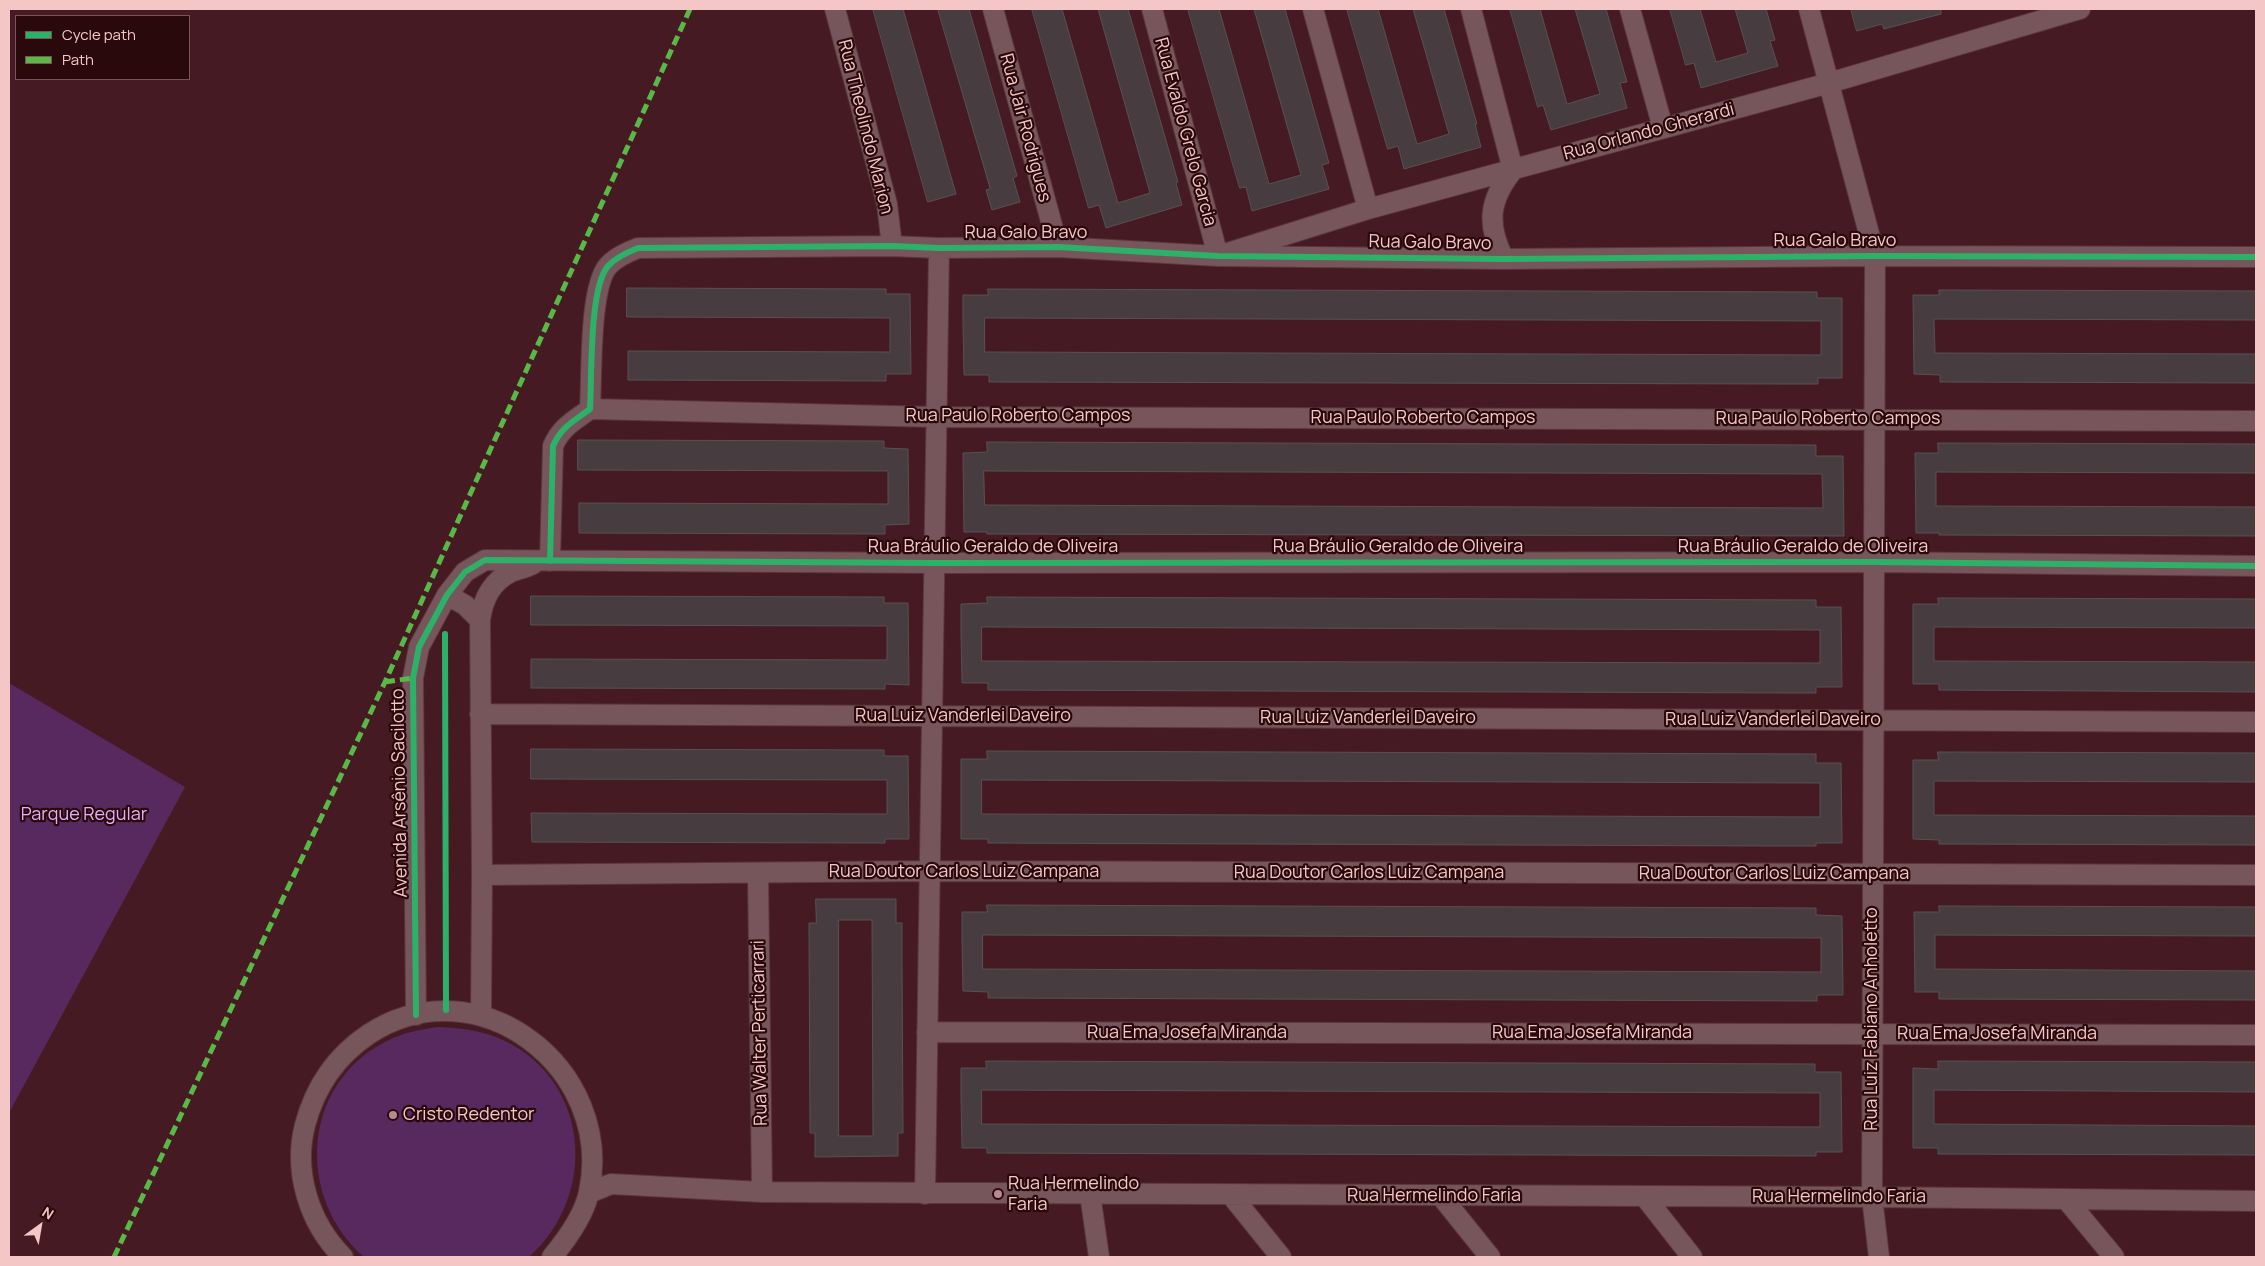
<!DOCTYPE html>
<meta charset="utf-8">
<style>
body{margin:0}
#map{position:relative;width:2265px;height:1266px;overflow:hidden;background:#461a22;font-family:Manrope,sans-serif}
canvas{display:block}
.frame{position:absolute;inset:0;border:10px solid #f5c6c6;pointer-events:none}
.legend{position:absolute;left:15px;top:15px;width:175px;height:65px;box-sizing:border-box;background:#29090c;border:1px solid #7b5556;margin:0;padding:6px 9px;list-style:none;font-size:15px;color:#f5c6c6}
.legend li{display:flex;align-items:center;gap:10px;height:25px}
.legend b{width:25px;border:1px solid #7b5556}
.north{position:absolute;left:15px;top:1201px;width:50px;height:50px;-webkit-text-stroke:4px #29090c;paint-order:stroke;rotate:32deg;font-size:14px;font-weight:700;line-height:20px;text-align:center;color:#f5c6c6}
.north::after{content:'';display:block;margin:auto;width:18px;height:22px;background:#f5c6c6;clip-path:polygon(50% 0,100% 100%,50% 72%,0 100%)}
</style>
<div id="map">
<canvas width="2265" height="1266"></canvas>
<div class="frame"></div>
<ul class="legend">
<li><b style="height:6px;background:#2db169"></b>Cycle path</li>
<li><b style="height:6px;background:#58b947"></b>Path</li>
</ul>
<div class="north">N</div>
</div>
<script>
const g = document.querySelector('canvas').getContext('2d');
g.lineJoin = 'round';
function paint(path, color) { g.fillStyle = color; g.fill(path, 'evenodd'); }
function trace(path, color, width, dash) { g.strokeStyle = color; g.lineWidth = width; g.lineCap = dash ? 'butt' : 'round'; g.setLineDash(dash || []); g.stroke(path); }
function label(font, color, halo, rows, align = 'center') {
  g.font = font + ' Manrope,sans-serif'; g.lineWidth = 4.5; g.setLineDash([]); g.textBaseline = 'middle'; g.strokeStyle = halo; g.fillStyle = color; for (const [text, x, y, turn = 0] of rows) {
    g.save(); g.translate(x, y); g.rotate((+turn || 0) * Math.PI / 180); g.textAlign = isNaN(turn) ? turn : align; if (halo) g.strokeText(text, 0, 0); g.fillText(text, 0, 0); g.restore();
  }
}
paint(new Path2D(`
 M 9,683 L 185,787 L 9,1113 Z
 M 440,1027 C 459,1028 478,1030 496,1037 C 589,1074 601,1193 529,1257 L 364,1257 C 296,1198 301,1085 385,1042 C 402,1033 420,1029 440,1027 Z`), '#57295f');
const building = new Path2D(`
 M 873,9 L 903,9 L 956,194 L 928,202 Z
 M 938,9 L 969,9 L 1017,176 L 1013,178 L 1020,202 L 992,210 L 986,190 L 990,189 Z
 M 1032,9 L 1062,9 L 1118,203 L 1150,193 L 1098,9 L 1128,9 L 1178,182 L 1176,183 L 1182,205 L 1106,228 L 1099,205 L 1089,208 Z
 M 1188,9 L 1219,9 L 1269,184 L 1301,175 L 1254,9 L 1285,9 L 1329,163 L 1322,165 L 1329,189 L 1252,211 L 1246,187 L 1240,188 Z
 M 1347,9 L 1378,9 L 1417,144 L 1449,134 L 1413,9 L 1444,9 L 1477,124 L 1475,124 L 1481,147 L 1404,169 L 1398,146 L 1388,149 Z
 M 1510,9 L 1540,9 L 1567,104 L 1600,94 L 1575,9 L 1606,9 L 1627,82 L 1620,83 L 1627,108 L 1551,130 L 1543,105 L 1538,107 Z
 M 1670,9 L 1700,9 L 1716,62 L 1748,53 L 1735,9 L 1766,9 L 1775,40 L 1770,41 L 1778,66 L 1701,88 L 1694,63 L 1686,65 Z
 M 1851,9 L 1941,9 L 1941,14 L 1884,29 L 1882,24 L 1857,31 Z
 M 627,288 L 886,289 L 886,294 L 910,294 L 911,374 L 886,374 L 886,381 L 628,380 L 628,351 L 890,352 L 890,318 L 627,317 Z
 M 988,289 L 1817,292 L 1817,298 L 1842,298 L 1842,378 L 1818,378 L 1818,384 L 1782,384 L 989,382 L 989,375 L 964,375 L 963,324 L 963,295 L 988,295 ZM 985,318 L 1821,321 L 1821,355 L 985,352 Z
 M 1939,290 L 2256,291 L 2256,320 L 1934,319 L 1935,353 L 2256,354 L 2256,383 L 1940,382 L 1940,375 L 1914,374 L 1913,295 L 1939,295 Z
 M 578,440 L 884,441 L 884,448 L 908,449 L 909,524 L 885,525 L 885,534 L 579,533 L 579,503 L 888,504 L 888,471 L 578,470 Z
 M 987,442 L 1816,445 L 1816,456 L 1843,456 L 1844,536 L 987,534 L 987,532 L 964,532 L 963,453 L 987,452 ZM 984,471 L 1822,474 L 1823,508 L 985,505 Z
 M 1938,443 L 2256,444 L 2256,473 L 1936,472 L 1936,506 L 2256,507 L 2256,536 L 1939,535 L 1939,533 L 1916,533 L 1915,453 L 1938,453 Z
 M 531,596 L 884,597 L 884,603 L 908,603 L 909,685 L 885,684 L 885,689 L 531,688 L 531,659 L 887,660 L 887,626 L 531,625 Z
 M 987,597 L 1816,600 L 1816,607 L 1841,607 L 1842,687 L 1816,687 L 1816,693 L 1790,693 L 988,690 L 988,683 L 962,683 L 961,633 L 961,604 L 987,603 ZM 982,627 L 1820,630 L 1820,663 L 982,661 Z
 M 1938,598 L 2256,599 L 2256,628 L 1934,627 L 1934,661 L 2256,662 L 2256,692 L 1939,690 L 1939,684 L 1913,684 L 1913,604 L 1938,604 Z
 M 531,749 L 884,750 L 884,756 L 908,756 L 909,839 L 885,839 L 885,843 L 864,843 L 532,842 L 531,813 L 887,814 L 887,780 L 531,779 Z
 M 987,751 L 1816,754 L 1816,763 L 1841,763 L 1842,843 L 1816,843 L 1816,846 L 1772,846 L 988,843 L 988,839 L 961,839 L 961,759 L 987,759 ZM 982,780 L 1820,783 L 1820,817 L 982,814 Z
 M 1938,752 L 2256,753 L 2256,782 L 1934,781 L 1934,815 L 2256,816 L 2256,845 L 1939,844 L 1939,840 L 1913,839 L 1913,760 L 1938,760 Z
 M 816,899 L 896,899 L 896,923 L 902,923 L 902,958 L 903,1133 L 898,1133 L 898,1156 L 815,1157 L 815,1133 L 810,1133 L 809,923 L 816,923 ZM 839,920 L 872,920 L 873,1136 L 839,1136 Z
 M 987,905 L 1816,908 L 1816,915 L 1842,916 L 1843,995 L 1817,995 L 1817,1001 L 988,998 L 988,992 L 963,991 L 962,941 L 962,912 L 987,912 ZM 983,935 L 1821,938 L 1821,972 L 983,969 Z
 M 1939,906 L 2256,907 L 2256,936 L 1935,935 L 1935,969 L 2256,971 L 2256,1000 L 1939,999 L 1939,992 L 1915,992 L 1914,912 L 1939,912 Z
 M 986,1061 L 1815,1064 L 1815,1072 L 1841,1072 L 1842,1152 L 1816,1152 L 1816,1156 L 987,1153 L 987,1148 L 962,1148 L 961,1097 L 961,1068 L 986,1068 ZM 982,1090 L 1820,1093 L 1820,1127 L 982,1124 Z
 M 1938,1061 L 2256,1062 L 2256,1092 L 1934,1090 L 1934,1124 L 2256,1126 L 2256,1155 L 1938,1154 L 1938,1148 L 1913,1148 L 1913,1068 L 1938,1069 Z`);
paint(building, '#473d41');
trace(building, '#575154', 1);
const minor = new Path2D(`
 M 835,9 L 887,204 L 892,246
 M 993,9 L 1058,247
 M 1152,9 L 1218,256 L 1368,209 L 1829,83 L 2080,9
 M 1313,9 L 1368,209
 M 1471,9 L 1513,170 C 1489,200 1486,224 1504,259
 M 1630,9 L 1663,128
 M 1809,9 L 1875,256 L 1872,1197 L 1879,1257
 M 590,409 L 936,417 L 2256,421
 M 550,561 L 553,446 C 561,427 574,421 590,409 C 592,377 589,288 608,266 C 616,257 628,252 638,248 L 892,246 L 939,248 L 1058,247 L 1218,256 L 1504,259 L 1875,256 L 2256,257
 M 447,595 L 465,605 L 480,620
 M 480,714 L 2256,722
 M 758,873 L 762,1192
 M 482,875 L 930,871 L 2256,875
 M 416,1015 L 413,678 L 419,647 L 447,595 L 465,572 L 485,560 L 934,563 L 1873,562 L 2256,566
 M 481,1016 L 482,875 L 480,620 C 483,599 491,582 511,572 C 518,569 526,568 533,564
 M 927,1032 L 2256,1035
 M 589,1193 L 611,1184 L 762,1192 L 1872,1197 L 2256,1201
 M 925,1194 L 939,248
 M 1090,1194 L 1099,1257
 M 1231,1195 L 1281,1257
 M 1441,1196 L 1490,1257
 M 1645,1197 L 1692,1257
 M 2066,1199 L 2114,1257
 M 343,1257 C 309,1223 293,1172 305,1125 C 315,1087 336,1056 369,1034 C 478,963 615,1068 589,1192 C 584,1216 567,1239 552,1257`);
trace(minor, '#5b363c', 22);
trace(minor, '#76565a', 20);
trace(new Path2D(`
 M 385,682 L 413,678
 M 114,1257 L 385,682 L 690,9`), '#58b947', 5, [10, 5]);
trace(new Path2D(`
 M 550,561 L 553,446 C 561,427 574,421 590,409 C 592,377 589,288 608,266 C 616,257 628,252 638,248 L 892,246 L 939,248 L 1058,247 L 1218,256 L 1504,259 L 1875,256 L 2256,257
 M 445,634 L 446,1010
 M 416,1015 L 413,678 L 419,647 L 447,595 L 465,572 L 485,560 L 934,563 L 1873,562 L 2256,566`), '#2db169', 6);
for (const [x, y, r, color] of [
 [393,1115,5,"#b88a8d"],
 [998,1194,5,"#b88a8d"]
]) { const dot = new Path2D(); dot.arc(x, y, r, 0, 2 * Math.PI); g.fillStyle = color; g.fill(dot); trace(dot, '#29090c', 2); }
label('18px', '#f5c6c6', '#29090c', [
 ["Rua Theolindo Marion",865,127,76],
 ["Rua Jair Rodrigues",1025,128,75],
 ["Rua Evaldo Grelo Garcia",1185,132,75],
 ["Rua Orlando Gherardi",1649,132,-15],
 ["Rua Galo Bravo",1026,233],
 ["Rua Galo Bravo",1835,241],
 ["Rua Galo Bravo",1430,243,1],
 ["Rua Paulo Roberto Campos",1018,416],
 ["Rua Paulo Roberto Campos",1423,418],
 ["Rua Paulo Roberto Campos",1828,419],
 ["Rua Bráulio Geraldo de Oliveira",993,547],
 ["Rua Bráulio Geraldo de Oliveira",1398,547],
 ["Rua Bráulio Geraldo de Oliveira",1803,547],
 ["Rua Luiz Vanderlei Daveiro",963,716],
 ["Rua Luiz Vanderlei Daveiro",1368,718],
 ["Rua Luiz Vanderlei Daveiro",1773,720],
 ["Avenida Arsênio Sacilotto",400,793,-91],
 ["Rua Doutor Carlos Luiz Campana",964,872],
 ["Rua Doutor Carlos Luiz Campana",1369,873],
 ["Rua Doutor Carlos Luiz Campana",1774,874],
 ["Rua Luiz Fabiano Anholetto",1872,1019,-90],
 ["Rua Walter Perticarrari",760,1033,-91],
 ["Rua Ema Josefa Miranda",1187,1033],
 ["Rua Ema Josefa Miranda",1592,1033],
 ["Rua Ema Josefa Miranda",1997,1034],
 ["Rua Hermelindo Faria",1434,1196],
 ["Rua Hermelindo Faria",1839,1197]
]);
label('18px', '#e9acfc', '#29090c', [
 ["Parque Regular",84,815]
]);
label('18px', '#f5c6c6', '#29090c', [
 ["Cristo Redentor",403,1115],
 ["Rua Hermelindo",1008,1184],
 ["Faria",1008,1205]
], 'left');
</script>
